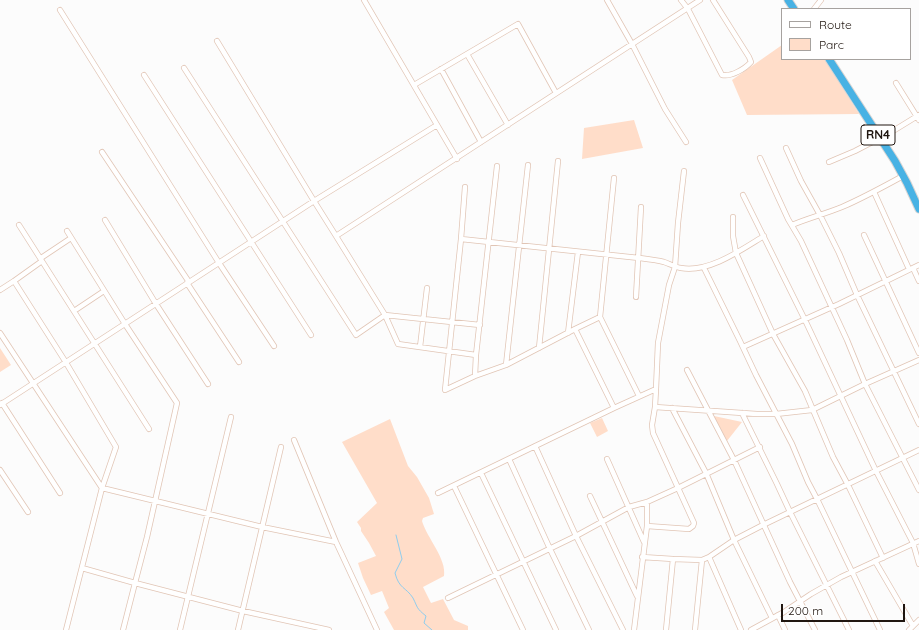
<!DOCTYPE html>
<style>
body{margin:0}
#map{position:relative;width:919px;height:630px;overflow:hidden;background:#fcfcfc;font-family:Quicksand,sans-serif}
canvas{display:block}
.legend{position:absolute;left:781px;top:8px;width:130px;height:52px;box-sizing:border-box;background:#fff;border:1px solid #a6a29f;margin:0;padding:5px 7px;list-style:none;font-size:12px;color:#201610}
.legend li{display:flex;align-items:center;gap:8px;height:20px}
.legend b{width:20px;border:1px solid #a6a29f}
.scale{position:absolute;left:781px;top:604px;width:124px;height:18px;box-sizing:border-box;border:2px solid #201610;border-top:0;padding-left:5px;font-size:12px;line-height:14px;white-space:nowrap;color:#201610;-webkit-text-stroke:3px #fff;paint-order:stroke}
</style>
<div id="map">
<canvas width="919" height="630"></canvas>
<ul class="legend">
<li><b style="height:5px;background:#fff"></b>Route</li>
<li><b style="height:11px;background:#ffddc9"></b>Parc</li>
</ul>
<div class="scale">200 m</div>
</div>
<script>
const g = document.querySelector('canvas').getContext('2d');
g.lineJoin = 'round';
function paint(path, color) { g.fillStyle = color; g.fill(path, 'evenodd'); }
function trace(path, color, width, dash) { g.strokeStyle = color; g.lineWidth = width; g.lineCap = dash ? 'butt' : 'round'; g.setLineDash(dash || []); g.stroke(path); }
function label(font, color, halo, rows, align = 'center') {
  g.font = font + ' Quicksand,sans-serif'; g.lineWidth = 3; g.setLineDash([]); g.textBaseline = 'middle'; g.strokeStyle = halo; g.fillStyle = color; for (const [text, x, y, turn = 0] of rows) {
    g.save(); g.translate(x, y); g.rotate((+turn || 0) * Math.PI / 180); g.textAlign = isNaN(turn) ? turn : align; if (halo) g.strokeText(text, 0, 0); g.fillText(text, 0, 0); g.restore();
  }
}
paint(new Path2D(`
 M 782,45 L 782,59 L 825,59 L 859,114 L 747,115 L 732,80 Z
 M 634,120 L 643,148 L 582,159 L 584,128 Z
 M 0,348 L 11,365 L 0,372 Z
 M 714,416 L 742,422 L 727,441 Z
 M 602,418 L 608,431 L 597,437 L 590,423 Z
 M 390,419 L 408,466 L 417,477 L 429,498 L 434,514 L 423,518 L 422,521 C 427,538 447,559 444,576 L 423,587 L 431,603 L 443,599 L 454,620 L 468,626 L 468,630 L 394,630 L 384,612 L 389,608 L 382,591 L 371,595 L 363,578 L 358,563 L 376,556 L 369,543 L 361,531 L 361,528 L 357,522 L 377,503 L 342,442 Z`), '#ffddc9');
trace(new Path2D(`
 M 396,535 L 402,559 L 395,573 C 399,589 406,587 413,598 C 418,608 416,608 426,616 L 424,623 L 432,630`), '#8fcdee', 1);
const minor = new Path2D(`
 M 364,0 L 457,159
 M 607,0 L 632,44 L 665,109 L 686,142
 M 681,0 L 688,9 L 722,75 C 731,77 745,69 751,62 L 749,57 L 713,0
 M 814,9 L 821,0
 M 60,10 L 219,263 L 274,346
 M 217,41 L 314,201 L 437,125
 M 467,54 L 508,125
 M 184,68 C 241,157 298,246 356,335 L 385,315 L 398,344 L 476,355 L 475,376 L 506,365 L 575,329 L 614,408 L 656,389 L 655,407 L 757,414 L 776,414 L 812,410 L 865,384 L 919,360
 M 441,69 L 481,142
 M 144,75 L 311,335
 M 896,83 L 919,120
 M 414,85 L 518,24 L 556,93
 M 880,139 L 919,115
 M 786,148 L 801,181 L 820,215 L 839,253 L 857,295 L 919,424
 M 102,152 L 189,282
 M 760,158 L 788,219 L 801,241 L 847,340 L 865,384 L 919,490
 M 829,162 L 855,151 L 880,138
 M 614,178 L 600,317 L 639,396
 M 874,192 L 909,269
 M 743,195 L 805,320 L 876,471 L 913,543 L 919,564
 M 733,217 L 733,236 L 736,253 L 773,334 L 805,391 L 833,457 L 848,485 L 883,558
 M 105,220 L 156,304 L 208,384
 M 19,225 L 149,429
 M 792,225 C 808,218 825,214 842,207 C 863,198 883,187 903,176
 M 67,231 L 125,324 L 177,403 L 147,537 L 135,583 L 82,568
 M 864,235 L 919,353
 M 336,236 L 385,315 L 480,325
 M 461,239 L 465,187
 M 41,258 L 71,238
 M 704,268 L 740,341 L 756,375 L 792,444 L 808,482 L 817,499 L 880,630
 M 913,268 L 919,281
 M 14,281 L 42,261
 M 187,283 L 239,362
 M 0,290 L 14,281 L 65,361 L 116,447 L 102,488 L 66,630
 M 636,297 L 641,207
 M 74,311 L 104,291
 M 575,329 L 600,317
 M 0,333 L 102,488 L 262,527 L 336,542
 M 568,333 L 578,252
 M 420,347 L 427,288
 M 743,347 L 839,304 L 919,265
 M 539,348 L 558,161
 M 476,355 L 497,166
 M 506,365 L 528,165
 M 687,370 L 734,460 L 790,582 L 815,630
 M 475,376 L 445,390 L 461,239 L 639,258 C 647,259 656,260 664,262 C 670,264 675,267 681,268 C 709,273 741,250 764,236
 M 656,389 L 658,343 L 669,285 L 675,267 L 678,223 L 684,171
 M 2,403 L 60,493
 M 0,405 L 314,201 L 336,236 L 700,0
 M 672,408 L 706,473 L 734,540 L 772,618
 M 742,413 L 777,484 L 790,512 L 849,630
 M 294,440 L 336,542 L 377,630
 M 535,446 L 576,536 L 623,630
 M 509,459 L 550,549 L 589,630
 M 607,459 L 644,542
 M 0,470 L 28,512
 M 481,473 L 556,630
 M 454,486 L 523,630
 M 438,493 L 614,408
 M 590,496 L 637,596
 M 647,526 L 689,529 L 693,526 L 694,523 L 653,433 L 652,425 L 655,407
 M 642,557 L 673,559 L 666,630
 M 709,557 L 741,630
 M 673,559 L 702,560 L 695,630
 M 702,560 L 709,557 L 734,540 L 763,525 L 919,450
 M 875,561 L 913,626
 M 448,598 L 576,536 L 629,507 L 647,502 L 678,488 L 760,447
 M 778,615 L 785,630
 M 123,630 L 135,583 L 243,611 L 329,630
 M 180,630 L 231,417
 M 238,630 L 281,447
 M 634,630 L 647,526 L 647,502
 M 751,630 L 784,612 L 811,594 L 841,577 L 919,541
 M 909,630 L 919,620`);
const highway = new Path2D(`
 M 788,0 L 794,9
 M 829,59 L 895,161 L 907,183 L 919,209`);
trace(minor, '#e1c5b5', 6);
trace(highway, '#d7d5d4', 9);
trace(minor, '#fff', 4.5);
trace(highway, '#48b2e4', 7);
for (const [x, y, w] of [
 [878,135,34]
]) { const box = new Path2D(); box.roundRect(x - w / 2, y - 10, w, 20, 3); g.fillStyle = '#fff'; g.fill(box); trace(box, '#201610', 1); }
label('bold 12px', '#201610', null, [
 ["RN4",878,135]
]);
</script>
